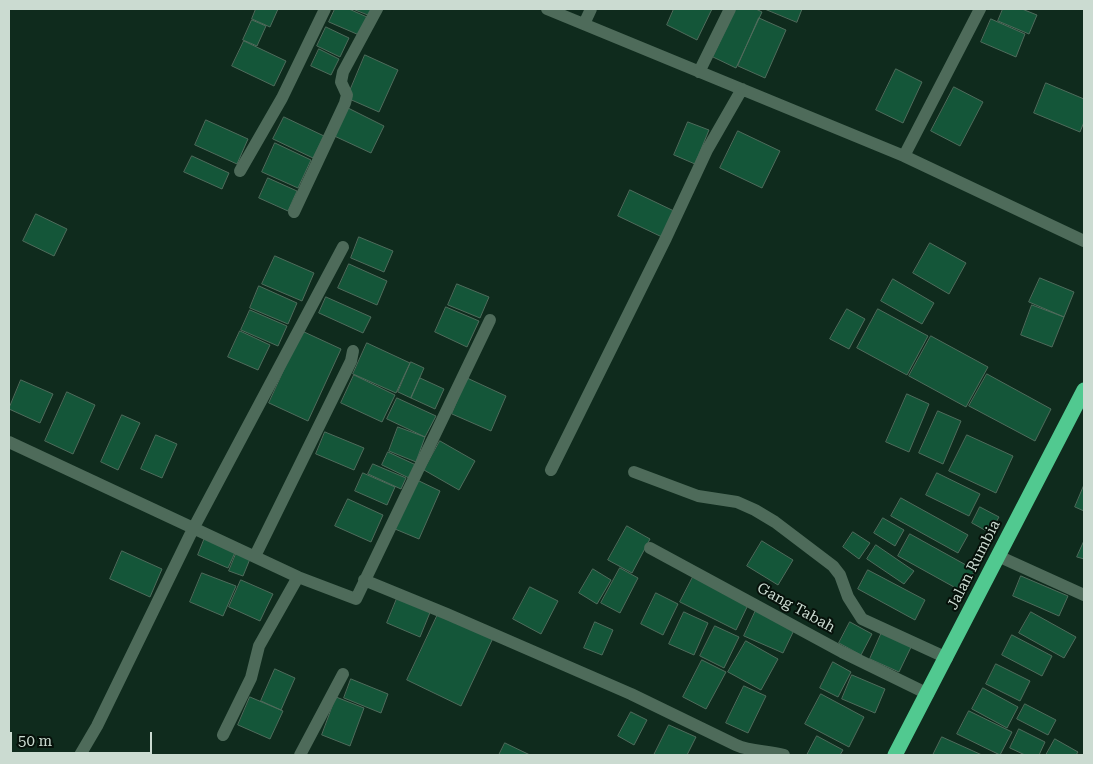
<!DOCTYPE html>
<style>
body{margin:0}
#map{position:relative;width:1093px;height:764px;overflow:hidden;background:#0f2b1d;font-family:"Roboto Serif",serif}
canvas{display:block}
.frame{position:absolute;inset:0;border:10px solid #cbdbd1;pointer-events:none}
.scale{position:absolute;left:10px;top:732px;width:142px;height:22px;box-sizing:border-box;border:2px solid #cbdbd1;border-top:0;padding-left:6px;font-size:15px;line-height:18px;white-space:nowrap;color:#cbdbd1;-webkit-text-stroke:4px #06110a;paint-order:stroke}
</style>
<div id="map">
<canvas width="1093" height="764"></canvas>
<div class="frame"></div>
<div class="scale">50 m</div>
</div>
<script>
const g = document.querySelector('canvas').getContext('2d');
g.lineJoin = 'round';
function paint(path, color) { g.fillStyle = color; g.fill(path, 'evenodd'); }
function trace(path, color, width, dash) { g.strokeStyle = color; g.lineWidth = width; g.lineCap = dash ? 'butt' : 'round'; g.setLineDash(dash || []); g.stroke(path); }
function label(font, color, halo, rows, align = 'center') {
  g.font = font + ' "Roboto Serif",serif'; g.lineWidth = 4; g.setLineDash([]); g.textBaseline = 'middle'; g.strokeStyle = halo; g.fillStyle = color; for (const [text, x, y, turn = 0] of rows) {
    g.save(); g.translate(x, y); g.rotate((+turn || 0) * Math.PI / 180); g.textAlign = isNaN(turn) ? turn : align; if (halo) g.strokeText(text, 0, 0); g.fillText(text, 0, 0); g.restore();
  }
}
const building = new Path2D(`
 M 256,9 L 278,9 L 270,27 L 252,19 Z
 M 335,9 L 349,9 L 367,17 L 359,35 L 329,22 Z
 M 353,9 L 372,9 L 369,15 Z
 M 674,9 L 712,9 L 697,40 L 667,25 Z
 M 736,9 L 756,9 L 762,12 L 736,68 L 713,57 Z
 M 765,9 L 802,9 L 797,22 Z
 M 1003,9 L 1022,9 L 1037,15 L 1029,34 L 998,21 Z
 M 759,18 L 786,30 L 765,78 L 738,66 Z
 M 991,19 L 1025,34 L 1016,57 L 981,42 Z
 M 252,20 L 266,26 L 257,46 L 243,40 Z
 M 326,27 L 349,38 L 340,57 L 317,46 Z
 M 244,41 L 286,61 L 274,86 L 232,66 Z
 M 319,49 L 339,59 L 331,75 L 311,66 Z
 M 365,55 L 398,70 L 379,112 L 347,98 Z
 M 896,69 L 922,82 L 903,123 L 876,110 Z
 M 1046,83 L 1084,99 L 1084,122 L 1080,132 L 1034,113 Z
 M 954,87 L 983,102 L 960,146 L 931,131 Z
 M 344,106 L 384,126 L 371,153 L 330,134 Z
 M 284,117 L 324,136 L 313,158 L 273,139 Z
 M 206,120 L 248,139 L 237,164 L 195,145 Z
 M 688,122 L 709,130 L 695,164 L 674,155 Z
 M 738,131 L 780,151 L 762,188 L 720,168 Z
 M 275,143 L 311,160 L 298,188 L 262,172 Z
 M 192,156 L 229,173 L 222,189 L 184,172 Z
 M 268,178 L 297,191 L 288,211 L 259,198 Z
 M 630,190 L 674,211 L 662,237 L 618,216 Z
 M 36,214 L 67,229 L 54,256 L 23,241 Z
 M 359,237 L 393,251 L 384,272 L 351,258 Z
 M 930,243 L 966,263 L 949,294 L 913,273 Z
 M 275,256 L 314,273 L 302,301 L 262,284 Z
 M 349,264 L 387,281 L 377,305 L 338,288 Z
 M 1040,278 L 1074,292 L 1064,317 L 1029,302 Z
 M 893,279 L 934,303 L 922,324 L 881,301 Z
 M 457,284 L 489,297 L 480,318 L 448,305 Z
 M 259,286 L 297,303 L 288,324 L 250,308 Z
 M 326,297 L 371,317 L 363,333 L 319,313 Z
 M 1032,305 L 1064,317 L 1052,347 L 1021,335 Z
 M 446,307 L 479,321 L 467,347 L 435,332 Z
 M 847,309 L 865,319 L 849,349 L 830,339 Z
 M 878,309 L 928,336 L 907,375 L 857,348 Z
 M 250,310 L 287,326 L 278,346 L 241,330 Z
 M 240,331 L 270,345 L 258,370 L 228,357 Z
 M 302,331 L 341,349 L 308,421 L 269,403 Z
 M 931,336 L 988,367 L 966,407 L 909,376 Z
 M 367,343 L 410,363 L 396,393 L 353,374 Z
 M 411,362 L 424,368 L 411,398 L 398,392 Z
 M 987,374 L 1051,409 L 1035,441 L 969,406 Z
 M 354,375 L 395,395 L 382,422 L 341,403 Z
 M 420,378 L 444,389 L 435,409 L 411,398 Z
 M 467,378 L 506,396 L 491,431 L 452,414 Z
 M 21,380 L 53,394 L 40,423 L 9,409 Z
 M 67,392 L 95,405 L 73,454 L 45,441 Z
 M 907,394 L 929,404 L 909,452 L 886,442 Z
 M 397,398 L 436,416 L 425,437 L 387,419 Z
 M 938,411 L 961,421 L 943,464 L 919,453 Z
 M 122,415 L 140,423 L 118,470 L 101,462 Z
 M 398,427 L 425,437 L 416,462 L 389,451 Z
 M 325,432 L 364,448 L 354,470 L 316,454 Z
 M 156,435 L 177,444 L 162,478 L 141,469 Z
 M 967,435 L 1013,456 L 996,493 L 949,471 Z
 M 440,441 L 475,461 L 459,490 L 424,470 Z
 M 388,452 L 416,465 L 409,478 L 382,465 Z
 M 373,464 L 406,478 L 401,489 L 368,474 Z
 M 363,473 L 395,487 L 387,505 L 355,491 Z
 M 937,473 L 980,494 L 969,516 L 926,495 Z
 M 417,480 L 440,491 L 419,539 L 395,529 Z
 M 1084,485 L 1084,511 L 1075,507 Z
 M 901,498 L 968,535 L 958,553 L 891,516 Z
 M 348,499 L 383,515 L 371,542 L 335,526 Z
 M 980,507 L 999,517 L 990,533 L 972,523 Z
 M 883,518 L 904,530 L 895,546 L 874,533 Z
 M 627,526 L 650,539 L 632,573 L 608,560 Z
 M 853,532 L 870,543 L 859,559 L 843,547 Z
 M 910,534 L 975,570 L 963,592 L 898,556 Z
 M 206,535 L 237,548 L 228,568 L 198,555 Z
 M 762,541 L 793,560 L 778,585 L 747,566 Z
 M 1084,541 L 1084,559 L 1077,557 Z
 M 876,545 L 914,571 L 904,584 L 867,559 Z
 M 238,549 L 252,554 L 243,576 L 229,571 Z
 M 122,551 L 162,569 L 150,597 L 110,579 Z
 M 620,568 L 638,578 L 620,613 L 601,603 Z
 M 593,569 L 611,580 L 597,604 L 579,593 Z
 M 868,570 L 925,600 L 915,620 L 858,589 Z
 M 202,573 L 236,586 L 223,616 L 190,602 Z
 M 1021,576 L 1068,596 L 1059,616 L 1013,596 Z
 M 693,577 L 748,605 L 736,630 L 680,602 Z
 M 241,580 L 273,594 L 260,621 L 229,607 Z
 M 530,587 L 558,601 L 541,634 L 513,619 Z
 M 656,593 L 678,604 L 663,635 L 641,624 Z
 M 398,596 L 431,610 L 420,637 L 387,623 Z
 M 756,610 L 795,628 L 783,653 L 744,636 Z
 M 439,612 L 493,638 L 461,706 L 407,680 Z
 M 684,612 L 708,623 L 694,655 L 669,644 Z
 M 1031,612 L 1076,637 L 1064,658 L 1019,633 Z
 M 595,622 L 613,630 L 602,655 L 584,648 Z
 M 850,622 L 872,634 L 861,655 L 839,643 Z
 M 715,626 L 739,637 L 724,668 L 700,656 Z
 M 882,632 L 912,645 L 899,672 L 870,659 Z
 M 1012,635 L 1052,656 L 1042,676 L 1002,655 Z
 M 746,641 L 778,659 L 761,690 L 728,672 Z
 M 702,660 L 726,672 L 706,709 L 683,697 Z
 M 833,662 L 851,672 L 838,697 L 820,688 Z
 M 996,664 L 1030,681 L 1020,701 L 986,684 Z
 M 275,669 L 295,678 L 281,710 L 261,701 Z
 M 852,675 L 885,689 L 875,713 L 842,699 Z
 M 351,679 L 388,694 L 381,713 L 344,698 Z
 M 744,686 L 766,696 L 748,733 L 726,723 Z
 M 983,688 L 1018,707 L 1007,728 L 972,709 Z
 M 821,694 L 864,717 L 849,747 L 805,724 Z
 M 250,697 L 283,711 L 270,739 L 238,725 Z
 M 336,697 L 364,708 L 350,746 L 322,735 Z
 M 1025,704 L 1056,720 L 1048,735 L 1017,719 Z
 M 969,711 L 1012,732 L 1000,755 L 957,734 Z
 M 631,712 L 647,720 L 634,745 L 618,736 Z
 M 669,725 L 696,737 L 687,755 L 654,755 Z
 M 1019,729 L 1045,742 L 1039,755 L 1025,755 L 1010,748 Z
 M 817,736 L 843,750 L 840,755 L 807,755 Z
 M 942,737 L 982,755 L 933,755 Z
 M 1055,739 L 1078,752 L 1076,755 L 1046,755 Z
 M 505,743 L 530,755 L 499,755 Z`);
paint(building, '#145639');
trace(building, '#4f6c5c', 1);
trace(new Path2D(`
 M 547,9 L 904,156 L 1084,241
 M 584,24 L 591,9
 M 699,72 L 730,9
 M 904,156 L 980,9
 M 240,171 L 282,98 L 325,9
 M 294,212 L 345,103 L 347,95 L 341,82 L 343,72 L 377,9
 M 9,442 L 298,577 L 356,599 L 490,320
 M 551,470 L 666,238 L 707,150 L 742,89
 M 634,472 L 698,496 L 737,502 L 755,510 L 775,522 L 833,566 L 840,575 L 848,597 L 862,619 L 947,658
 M 650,548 L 842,652 L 928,694
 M 255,556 L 351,361 L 353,351
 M 998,556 L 1084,595
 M 364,580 L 447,614 L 631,694 L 736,745 C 751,752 768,750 784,755
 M 223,735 L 251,678 L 259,646 L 298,577
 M 80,755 L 97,726 L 193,529 L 343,247
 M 300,755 L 343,674`), '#4e6b5a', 12);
trace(new Path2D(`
 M 895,755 L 1084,390`), '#51c990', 15);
label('15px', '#cbdbd1', '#06110a', [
 ["Jalan Rumbia",974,565,-63],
 ["Gang Tabah",796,608,29]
]);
</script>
